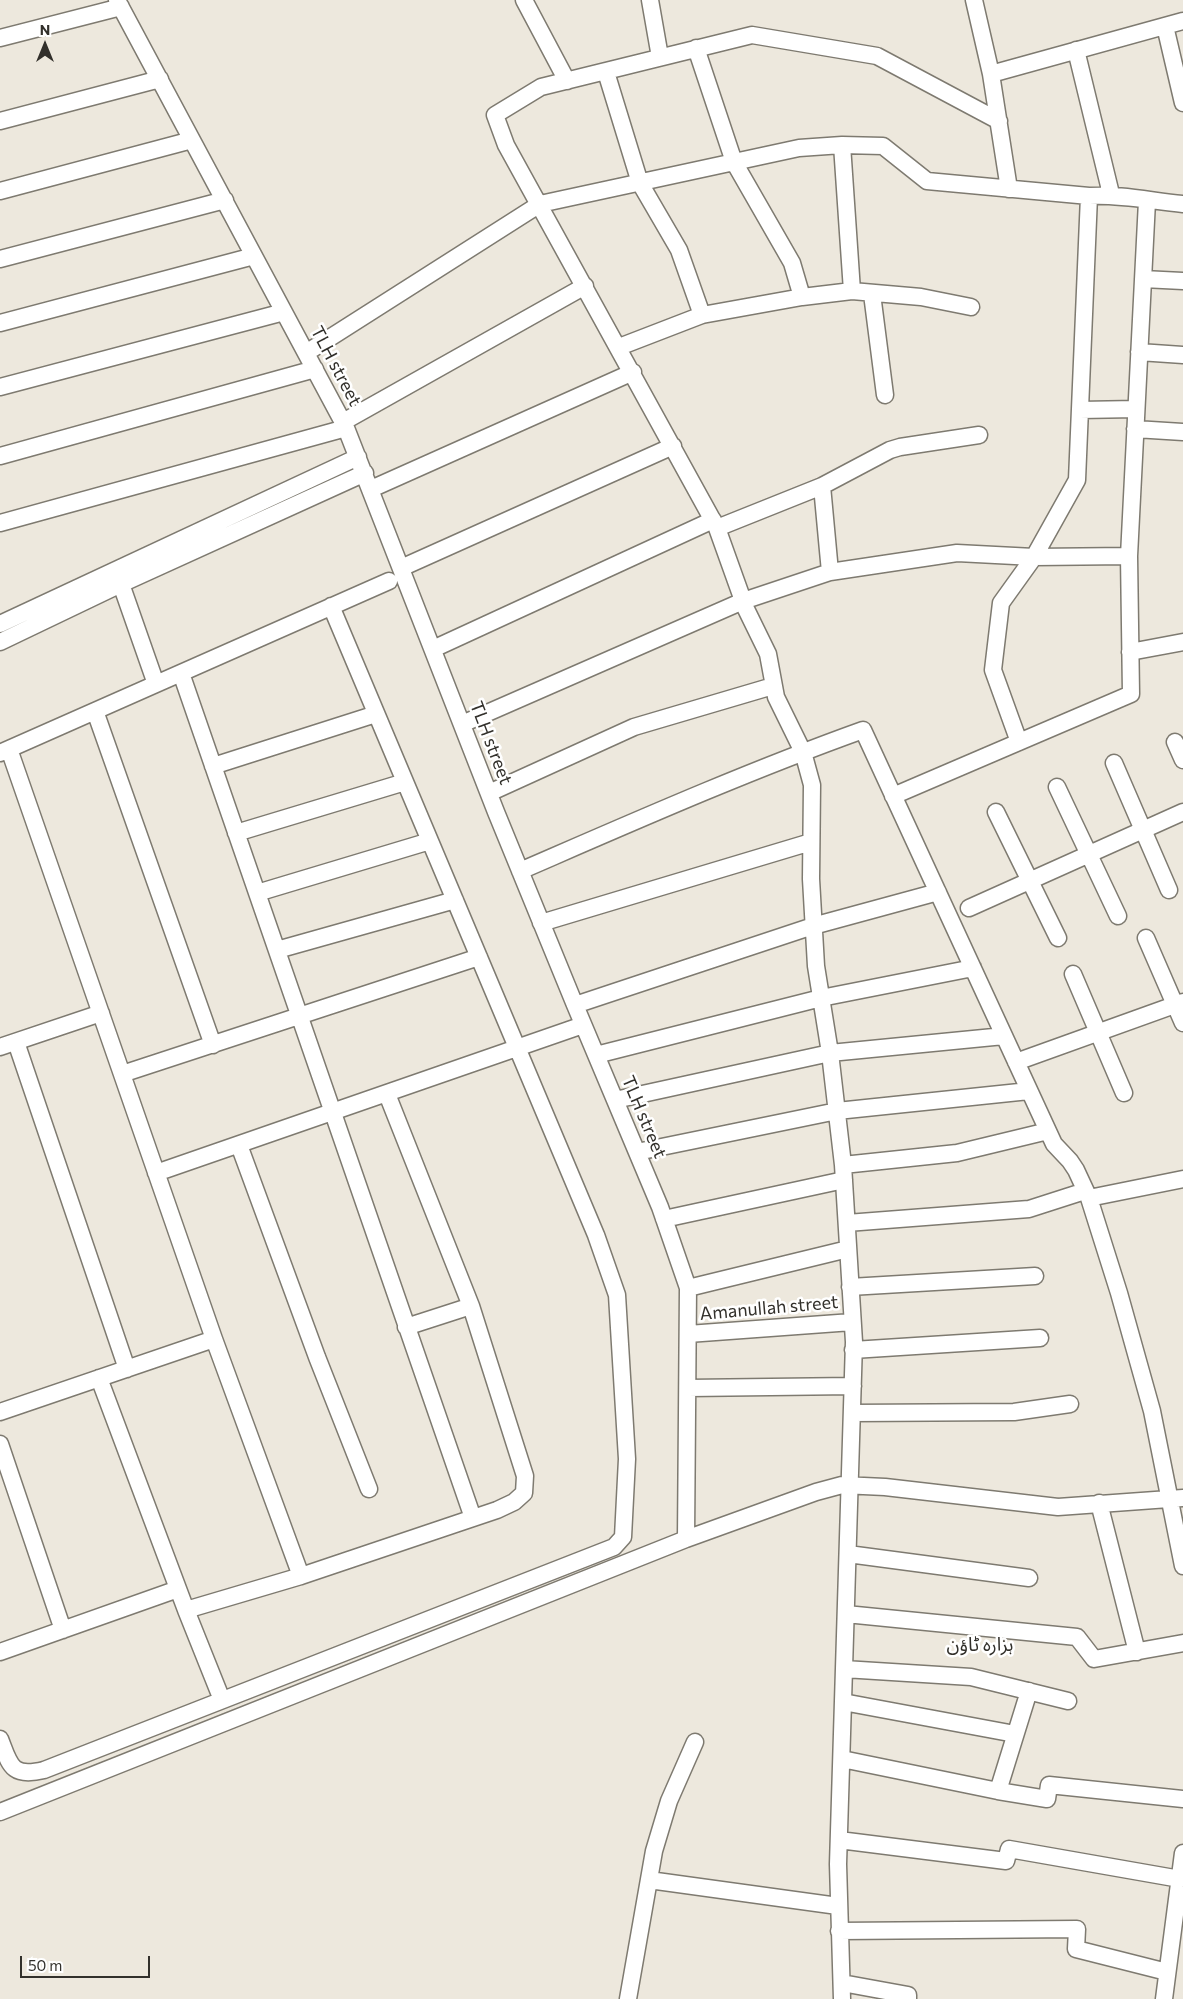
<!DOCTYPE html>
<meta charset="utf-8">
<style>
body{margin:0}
#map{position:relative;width:1183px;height:1999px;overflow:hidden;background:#ede8dd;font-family:Commissioner,sans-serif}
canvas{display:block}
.north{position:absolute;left:20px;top:20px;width:50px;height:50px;-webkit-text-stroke:4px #fff;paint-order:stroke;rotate:0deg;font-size:14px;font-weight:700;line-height:20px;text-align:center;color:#32302b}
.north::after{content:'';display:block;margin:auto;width:18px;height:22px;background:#32302b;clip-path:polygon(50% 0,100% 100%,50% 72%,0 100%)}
.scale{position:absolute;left:20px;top:1956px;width:130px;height:22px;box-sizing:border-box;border:2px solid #32302b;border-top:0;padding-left:6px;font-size:15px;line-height:18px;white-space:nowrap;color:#32302b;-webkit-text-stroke:4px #fff;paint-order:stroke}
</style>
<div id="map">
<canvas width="1183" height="1999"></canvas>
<div class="north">N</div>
<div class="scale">50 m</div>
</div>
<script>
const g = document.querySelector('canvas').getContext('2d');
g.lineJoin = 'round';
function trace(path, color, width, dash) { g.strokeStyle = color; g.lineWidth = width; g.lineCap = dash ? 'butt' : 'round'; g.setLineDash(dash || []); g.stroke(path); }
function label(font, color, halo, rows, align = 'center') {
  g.font = font + ' Commissioner,"Noto Sans Arabic",sans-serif'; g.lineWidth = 5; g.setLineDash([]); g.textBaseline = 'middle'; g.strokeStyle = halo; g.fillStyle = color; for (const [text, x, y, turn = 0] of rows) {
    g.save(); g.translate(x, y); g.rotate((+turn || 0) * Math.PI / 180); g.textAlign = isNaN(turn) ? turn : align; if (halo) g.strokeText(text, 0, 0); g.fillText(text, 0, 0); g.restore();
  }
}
const minor = new Path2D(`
 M 117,0 L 346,428 L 496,812 L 575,1005 L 660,1207 L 688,1288 L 686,1539
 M 524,0 L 567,81
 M 650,0 L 660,57
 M 974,0 L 991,74 L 1009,189
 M 1165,26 L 1183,103
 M 0,38 L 121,7
 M 696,48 L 734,162 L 792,263 L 802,297
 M 1076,50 L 1111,194
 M 606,72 L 640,183 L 679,250 L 702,315
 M 991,74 L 1183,21
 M 0,121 L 160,79
 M 842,145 L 852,291
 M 0,191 L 192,140
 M 0,259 L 225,200
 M 1143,279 L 1183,281
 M 872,294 L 885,395
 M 0,323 L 254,256
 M 619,347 L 702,315 L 802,297 L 852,291 L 921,297 L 971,307
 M 1139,352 L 1183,355
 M 306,353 L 540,204 L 799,148 L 842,145 L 883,146 L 927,181 L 1089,196 C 1120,194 1151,201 1183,204
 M 0,387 L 284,312
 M 1080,410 L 1136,409
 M 343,422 L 585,286
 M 1135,429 L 1183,432
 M 0,456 L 315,369
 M 822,486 L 830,572
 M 371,489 L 633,372
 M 0,523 L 346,428
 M 717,528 L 822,486 L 890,450 L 900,447 L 979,435
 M 401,568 L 673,446
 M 121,584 L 156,684
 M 0,624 L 358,457
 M 0,642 L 121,584 L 365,473
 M 433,649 L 713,520
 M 1130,652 L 1183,642
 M 181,673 L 473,1518
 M 95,711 L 213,1045
 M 462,724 L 743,601 L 830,572 L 957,553 L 1034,557 L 1129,556
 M 1019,742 L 993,670 L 1001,603 L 1034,557 L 1077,480 L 1089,196
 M 1175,742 L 1183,760
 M 9,749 L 214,1339 L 301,1576
 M 0,753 L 389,581
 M 1114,763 L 1169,890
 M 213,766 L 376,714
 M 1057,787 L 1118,916
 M 489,793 L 634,727 L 773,686
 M 893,796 L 1131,694 L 1129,556 L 1147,201
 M 996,812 L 1058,938
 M 236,833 L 405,782
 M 520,871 C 633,822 746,772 863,730 L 1054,1144 L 1070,1161 L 1076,1170 L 1089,1198 L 1119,1293 L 1152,1411 L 1183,1566
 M 257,893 L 430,841
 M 969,908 L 1183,812
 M 541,923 L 811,842
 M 1146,938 L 1183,1023
 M 277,950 L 455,900
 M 1073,974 L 1124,1093
 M 575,1005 L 813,926 L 938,892
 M 16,1042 L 127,1369
 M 0,1047 L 101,1013
 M 596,1055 L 821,998 L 973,968
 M 1016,1062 L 1183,1002
 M 122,1074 L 479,957
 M 615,1100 L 830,1053 L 1004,1036
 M 239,1145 L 317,1357 L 369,1489
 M 637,1152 L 837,1111 L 1029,1091
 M 843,1165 L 957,1153 L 1048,1131
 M 156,1173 L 583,1025
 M 1089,1198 L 1183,1179
 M 664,1219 L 844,1180
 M 847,1223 L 1029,1209 L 1085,1191
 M 850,1287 L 1035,1276
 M 688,1288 L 848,1249
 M 406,1327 L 471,1306
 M 688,1334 L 852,1322
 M 853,1350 L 1040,1338
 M 99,1378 L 186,1610 L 301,1576 L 497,1510 L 514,1502 L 524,1493 L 525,1476 L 471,1306 L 387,1094
 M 688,1388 L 853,1386
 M 0,1412 L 214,1339
 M 852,1413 L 1014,1412 L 1070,1404
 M 0,1444 L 63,1630
 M 1099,1503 L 1137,1652
 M 848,1554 L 1029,1578
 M 186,1610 L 222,1700
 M 846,1614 L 1077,1637 L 1094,1659 L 1183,1643
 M 0,1652 L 178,1589
 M 844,1669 L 971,1677 L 1068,1701
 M 843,1702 L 1015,1734
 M 0,1739 C 10,1765 11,1778 44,1770 L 614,1547 L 623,1537 L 627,1459 L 617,1295 L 596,1235 L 331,606
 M 842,1759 L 998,1791 L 1047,1799 L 1049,1785 L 1183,1799
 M 998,1791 L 1029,1691
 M 0,1812 L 686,1539 L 816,1492 L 842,1485 L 885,1487 L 1058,1507 L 1183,1498
 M 839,1840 L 1006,1861 L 1009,1849 L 1180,1879
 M 649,1880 L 838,1906
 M 839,1931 L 1077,1929 L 1076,1949 L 1167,1972
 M 842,1983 L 908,1995 L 908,1999
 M 628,1999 L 654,1851 L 669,1801 L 695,1742
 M 842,1999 L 838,1864 L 854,1342 L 843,1165 L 830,1053 L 816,966 L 811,879 L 812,785 L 803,752 L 776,697 L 768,654 L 746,609 L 717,528 L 506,145 L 495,115 L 541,87 L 752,35 L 877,56 L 999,121
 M 1164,1999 L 1183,1853`);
trace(minor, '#7e7a70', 19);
trace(minor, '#fff', 16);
label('18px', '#32302b', '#fff', [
 ["TLH street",336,366,62],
 ["TLH street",491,743,69],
 ["TLH street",644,1117,67],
 ["Amanullah street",769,1308,-5]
]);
label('19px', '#32302b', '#fff', [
 ["ہزارہ ٹاؤن",980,1645]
]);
</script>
